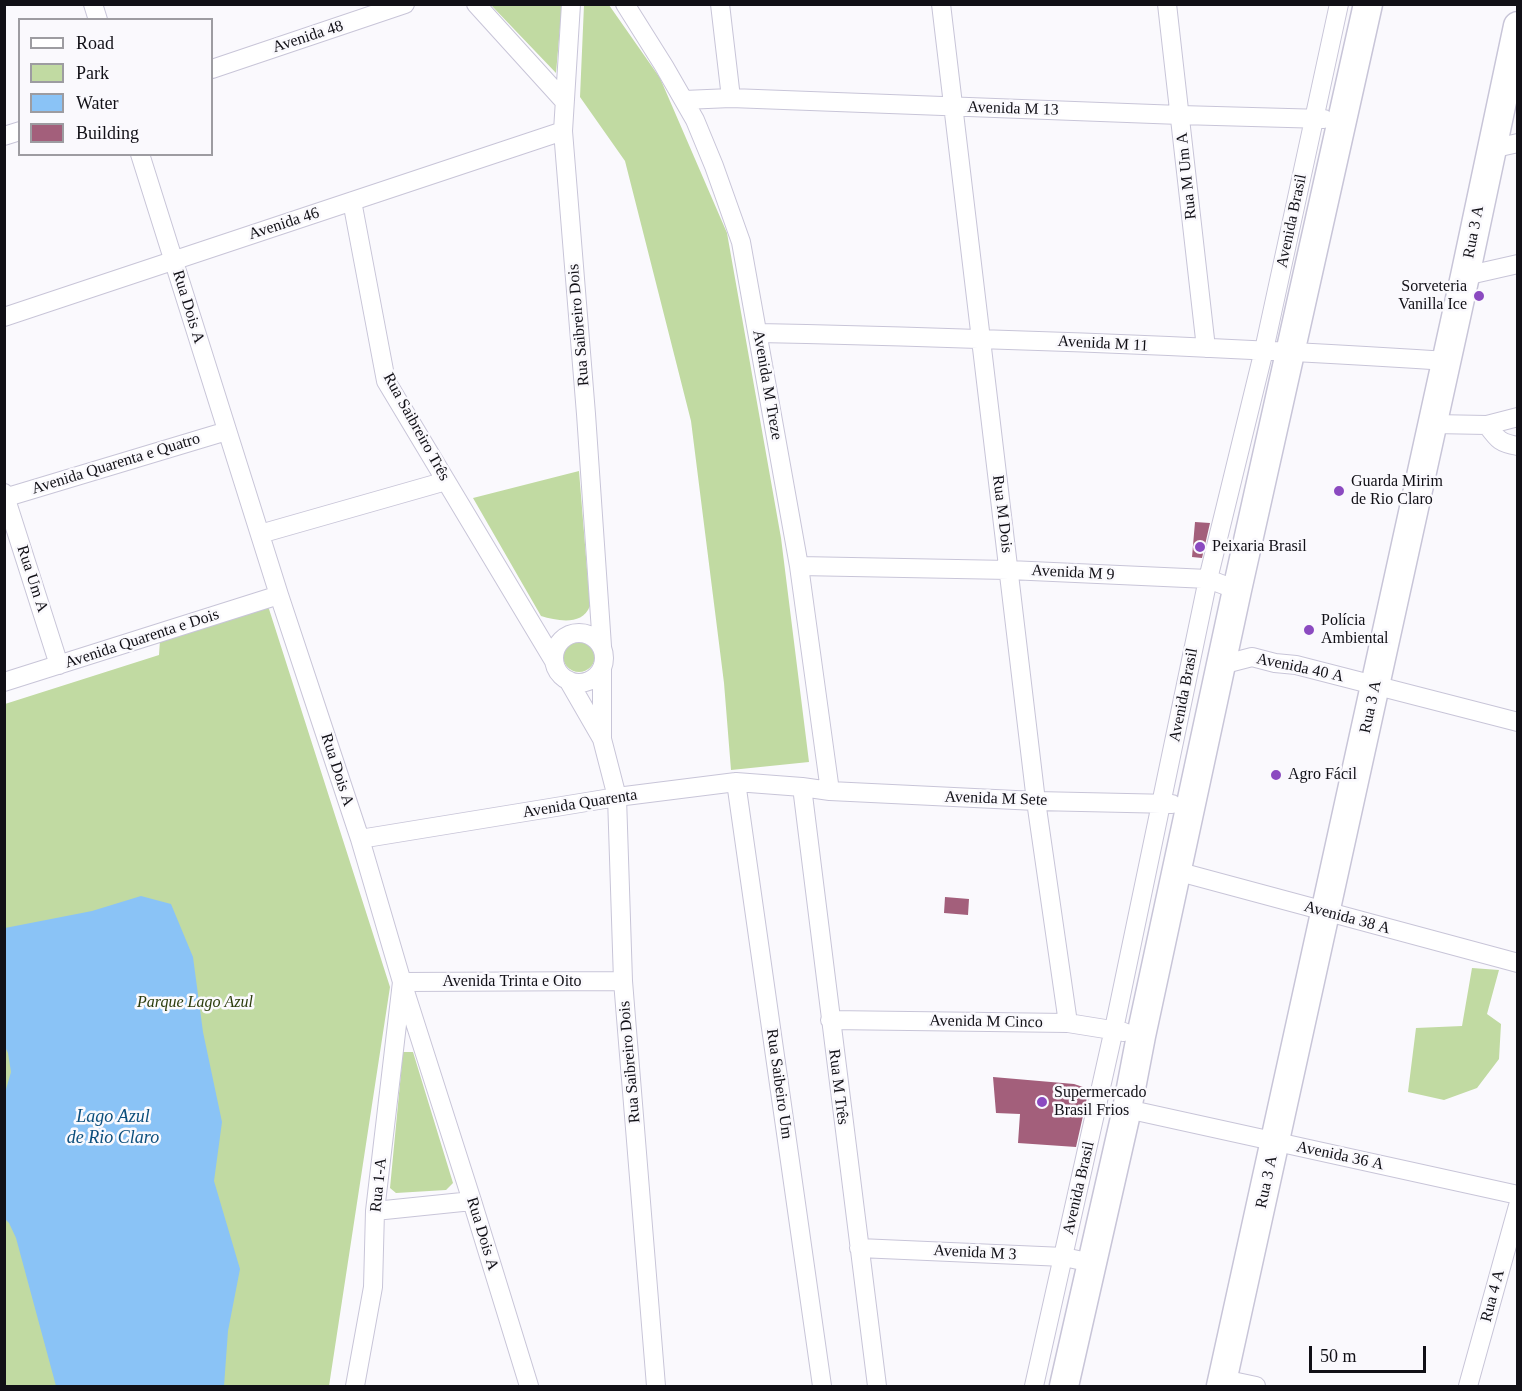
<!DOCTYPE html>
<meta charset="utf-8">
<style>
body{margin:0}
#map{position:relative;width:1522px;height:1391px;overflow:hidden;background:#faf9fd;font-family:"Times New Roman",serif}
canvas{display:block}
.frame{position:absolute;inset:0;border:6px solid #111016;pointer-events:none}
.legend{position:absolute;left:18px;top:18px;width:195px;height:138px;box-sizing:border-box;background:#faf9fd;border:2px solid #9d9ca1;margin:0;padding:8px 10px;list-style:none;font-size:18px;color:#111016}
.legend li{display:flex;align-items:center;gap:12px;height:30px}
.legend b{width:30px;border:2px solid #9d9ca1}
.scale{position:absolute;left:1309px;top:1346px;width:117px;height:27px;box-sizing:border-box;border:3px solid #111016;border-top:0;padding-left:8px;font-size:18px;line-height:21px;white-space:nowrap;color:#111016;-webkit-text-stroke:4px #faf9fd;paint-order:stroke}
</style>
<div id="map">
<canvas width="1522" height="1391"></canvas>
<div class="frame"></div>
<ul class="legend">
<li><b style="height:8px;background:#fff"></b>Road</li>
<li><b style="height:16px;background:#c1daa2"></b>Park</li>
<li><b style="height:16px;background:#8ac3f6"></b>Water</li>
<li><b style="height:16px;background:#a35f7b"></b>Building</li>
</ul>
<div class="scale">50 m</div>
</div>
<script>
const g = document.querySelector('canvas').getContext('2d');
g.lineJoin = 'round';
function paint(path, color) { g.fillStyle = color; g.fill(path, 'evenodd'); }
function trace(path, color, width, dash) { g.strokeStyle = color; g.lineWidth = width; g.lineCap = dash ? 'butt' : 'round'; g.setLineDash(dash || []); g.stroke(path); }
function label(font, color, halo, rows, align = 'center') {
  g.font = font + ' "Times New Roman",serif'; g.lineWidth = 5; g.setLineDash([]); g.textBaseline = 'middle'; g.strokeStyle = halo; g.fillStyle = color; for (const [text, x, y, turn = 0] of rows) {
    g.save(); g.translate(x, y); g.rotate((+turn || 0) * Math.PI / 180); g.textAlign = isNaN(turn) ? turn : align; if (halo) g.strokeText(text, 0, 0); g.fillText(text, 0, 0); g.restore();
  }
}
paint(new Path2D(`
 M 491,5 L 562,5 L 556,73 Z
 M 584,5 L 609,5 L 660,78 L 727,233 L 781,538 L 809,762 L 731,770 L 724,683 L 691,421 L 625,161 L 580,97 Z
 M 579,471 L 590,606 C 582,626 558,621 541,616 L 473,498 Z
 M 266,605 L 269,609 L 390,987 L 329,1386 L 5,1386 L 5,704 L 159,655 L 160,640 Z
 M563 656a16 16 0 1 1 32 0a16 16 0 1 1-32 0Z
 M 1472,968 L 1499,970 L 1487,1014 L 1501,1024 L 1499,1059 L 1477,1088 L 1444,1100 L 1408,1092 L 1416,1028 L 1462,1026 Z
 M 403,1052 L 413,1052 L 453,1183 L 446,1190 L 396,1193 L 390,1188 Z`), '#c1daa2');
paint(new Path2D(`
 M 141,896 L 171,904 L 193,957 L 203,1032 L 222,1122 L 214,1181 L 240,1269 L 228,1331 L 224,1386 L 56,1386 L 16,1238 L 9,1223 L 5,1219 L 4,1096 L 11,1072 L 8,1053 L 4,1045 L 5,928 L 92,911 Z`), '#8ac3f6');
paint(new Path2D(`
 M 1195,522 L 1210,523 L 1202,558 L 1192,557 Z
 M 945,897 L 969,899 L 968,915 L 944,913 Z
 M 993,1077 L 1074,1084 L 1089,1089 L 1076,1147 L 1018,1143 L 1020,1114 L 996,1113 Z`), '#a35f7b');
const minor = new Path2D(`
 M 93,4 L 98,20
 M 476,4 L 564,101
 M 571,4 L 563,131 L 586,414 L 602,646
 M 625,4 L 664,66 L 695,120 L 714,166 L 741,242 L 799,566 L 830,791
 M 720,4 L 731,98
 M 941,4 L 1036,801 L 1068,1023
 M 1167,4 L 1206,348
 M 212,69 L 405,4
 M 684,100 L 731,98 L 1180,115 L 1324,119
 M 4,136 L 20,131
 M 1491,149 L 1518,143
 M 140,154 L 279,595 L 360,839 L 402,982 L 472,1201 L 529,1386
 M 352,201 L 386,381 L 554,661
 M 1465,276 L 1518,264
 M 4,317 L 563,131
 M 758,333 C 988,338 1218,346 1447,361
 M 1433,424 L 1487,425 L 1518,417
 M 1487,425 C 1498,440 1500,443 1518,446
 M 4,493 L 59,665
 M 4,498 L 227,431
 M 260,534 L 446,481
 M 799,566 L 1009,570 L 1208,579 L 1237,590
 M554 658a25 25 0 1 1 50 0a25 25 0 1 1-50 0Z
 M 1221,665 L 1252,657 L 1275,663 L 1296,665 L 1518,722
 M 602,670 L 602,739 L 617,797 L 623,981 L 656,1386
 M 568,680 L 602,739
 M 4,682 L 279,595
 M 736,782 L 822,1386
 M 802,787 L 877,1386
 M 360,839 L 617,797 L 736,782 L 802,787 L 830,791 L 1036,801 L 1172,804
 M 1176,871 L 1518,963
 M 830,1020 L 1068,1023 L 1124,1032
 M 1127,1109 L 1518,1195
 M 375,1211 L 472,1201
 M 859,1248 L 1064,1257 L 1092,1263
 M 1223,1379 L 1256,1386
 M 355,1386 L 373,1287 L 375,1211 L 402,982 L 623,981
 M 1034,1386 L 1114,1029 L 1208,579 L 1264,350 L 1339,4
 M 1468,1386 L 1518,1206`);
const primary = new Path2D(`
 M 1064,1386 L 1127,1109 L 1141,1036 L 1237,590 L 1368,4
 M 1221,1386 L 1465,276 L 1518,26`);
trace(minor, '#c8c5d8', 20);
trace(primary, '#c8c5d8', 31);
trace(minor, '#fff', 18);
trace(primary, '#fff', 28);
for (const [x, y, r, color] of [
 [1479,296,6,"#8b4ac0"],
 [1339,491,6,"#8b4ac0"],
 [1200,547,6,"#8b4ac0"],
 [1309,630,6,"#8b4ac0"],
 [1276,775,6,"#8b4ac0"],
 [1042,1102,6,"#8b4ac0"]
]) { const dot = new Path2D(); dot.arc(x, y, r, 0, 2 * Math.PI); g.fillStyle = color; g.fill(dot); trace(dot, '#faf9fd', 2); }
label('16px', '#111016', '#faf9fd', [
 ["Avenida 48",308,37,-18],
 ["Avenida M 13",1013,109,2],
 ["Rua M Um A",1187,176,-96],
 ["Avenida Brasil",1292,221,-78],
 ["Avenida 46",284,224,-18],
 ["Rua 3 A",1474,232,-79],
 ["Rua Dois A",188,307,73],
 ["Rua Saibreiro Dois",579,325,-95],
 ["Avenida M 11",1103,344,3],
 ["Avenida M Treze",767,385,80],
 ["Rua Saibreiro Três",416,427,61],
 ["Avenida Quarenta e Quatro",116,464,-17],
 ["Rua M Dois",1002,514,83],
 ["Avenida M 9",1073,573,3],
 ["Rua Um A",32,579,72],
 ["Avenida Quarenta e Dois",142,639,-18],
 ["Avenida 40 A",1300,668,12],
 ["Avenida Brasil",1184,695,-79],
 ["Rua 3 A",1371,707,-78],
 ["Rua Dois A",337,770,72],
 ["Avenida M Sete",996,799,2],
 ["Avenida Quarenta",580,804,-9],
 ["Avenida 38 A",1347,918,15],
 ["Avenida Trinta e Oito",512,982],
 ["Avenida M Cinco",986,1022,1],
 ["Rua Saibreiro Dois",630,1062,-95],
 ["Rua Saibeiro Um",779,1084,82],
 ["Rua M Três",838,1087,83],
 ["Avenida 36 A",1340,1156,12],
 ["Rua 3 A",1267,1182,-78],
 ["Rua 1-A",379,1185,-84],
 ["Avenida Brasil",1079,1188,-77],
 ["Rua Dois A",482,1234,73],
 ["Avenida M 3",975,1253,3],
 ["Rua 4 A",1493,1296,-75]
]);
label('16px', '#111016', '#faf9fd', [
 ["Sorveteria",1467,287,"right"],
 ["Vanilla Ice",1467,305,"right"],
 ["Guarda Mirim",1351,482],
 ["de Rio Claro",1351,500],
 ["Peixaria Brasil",1212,547],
 ["Polícia",1321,621],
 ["Ambiental",1321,639],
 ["Agro Fácil",1288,775],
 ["Supermercado",1054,1093],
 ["Brasil Frios",1054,1111]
], 'left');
label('italic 16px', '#2c3d0d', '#faf9fd', [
 ["Parque Lago Azul",195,1003]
]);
label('italic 18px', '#0b4e7c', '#faf9fd', [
 ["Lago Azul",113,1117],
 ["de Rio Claro",113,1138]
]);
</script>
